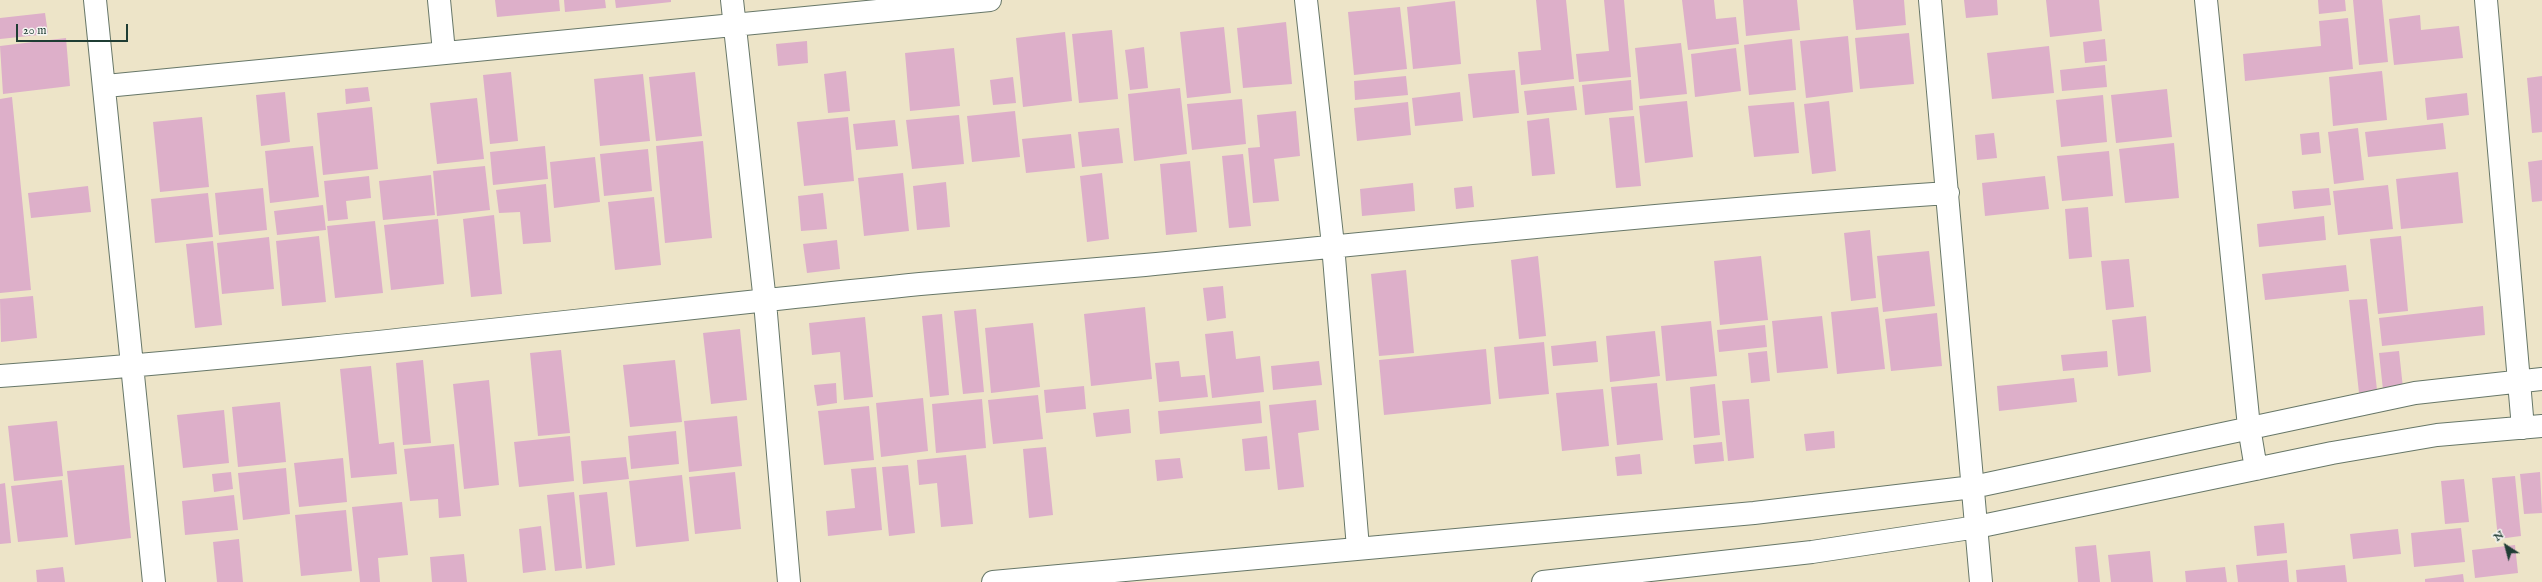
<!DOCTYPE html>
<style>
body{margin:0}
#map{position:relative;width:2542px;height:582px;overflow:hidden;background:#ede4c8;font-family:"IM FELL English",serif}
canvas{display:block}
.north{position:absolute;left:2486px;top:526px;width:40px;height:40px;-webkit-text-stroke:3px #f6f6f2;paint-order:stroke;rotate:324deg;font-size:11px;font-weight:700;line-height:16px;text-align:center;color:#1f3d34}
.north::after{content:'';display:block;margin:auto;width:14px;height:18px;background:#1f3d34;clip-path:polygon(50% 0,100% 100%,50% 72%,0 100%)}
.scale{position:absolute;left:16px;top:24px;width:112px;height:18px;box-sizing:border-box;border:2px solid #1f3d34;border-top:0;padding-left:5px;font-size:12px;line-height:14px;white-space:nowrap;color:#1f3d34;-webkit-text-stroke:3px #f6f6f2;paint-order:stroke}
</style>
<div id="map">
<canvas width="2542" height="582"></canvas>
<div class="north">N</div>
<div class="scale">20 m</div>
</div>
<script>
const g = document.querySelector('canvas').getContext('2d');
g.lineJoin = 'round';
function paint(path, color) { g.fillStyle = color; g.fill(path, 'evenodd'); }
function trace(path, color, width, dash) { g.strokeStyle = color; g.lineWidth = width; g.lineCap = dash ? 'butt' : 'round'; g.setLineDash(dash || []); g.stroke(path); }
paint(new Path2D(`
 M 495,0 L 559,0 L 560,11 L 497,17 Z
 M 564,0 L 605,0 L 606,8 L 565,12 Z
 M 615,0 L 671,0 L 671,2 L 616,8 Z
 M 1536,0 L 1566,0 L 1574,79 L 1521,85 L 1518,52 L 1541,50 Z
 M 1604,0 L 1624,0 L 1631,77 L 1579,82 L 1576,54 L 1609,51 Z
 M 1682,0 L 1714,0 L 1716,19 L 1736,17 L 1739,44 L 1688,50 Z
 M 1743,0 L 1797,0 L 1800,30 L 1746,36 Z
 M 1853,0 L 1904,0 L 1906,25 L 1856,30 Z
 M 1964,0 L 1997,0 L 1998,15 L 1966,18 Z
 M 2046,0 L 2099,0 L 2102,31 L 2050,37 Z
 M 2318,0 L 2345,0 L 2346,11 L 2319,14 Z
 M 2353,0 L 2382,0 L 2388,62 L 2359,65 Z
 M 1455,1 L 1461,64 L 1413,69 L 1407,7 Z
 M 1400,7 L 1407,69 L 1354,75 L 1348,12 Z
 M 45,13 L 48,34 L 0,39 L 0,18 Z
 M 2420,15 L 2421,30 L 2459,26 L 2463,58 L 2394,65 L 2389,19 Z
 M 2348,18 L 2353,69 L 2245,81 L 2243,54 L 2321,46 L 2319,21 Z
 M 1286,22 L 1292,84 L 1243,88 L 1237,28 Z
 M 1224,27 L 1231,93 L 1187,98 L 1180,32 Z
 M 1112,30 L 1118,99 L 1079,103 L 1072,34 Z
 M 1065,32 L 1072,101 L 1023,107 L 1016,38 Z
 M 1909,33 L 1914,84 L 1860,89 L 1855,38 Z
 M 1848,36 L 1853,92 L 1806,98 L 1800,41 Z
 M 66,38 L 70,86 L 3,94 L 0,46 Z
 M 1792,39 L 1796,90 L 1749,95 L 1744,45 Z
 M 2105,39 L 2107,61 L 2085,63 L 2083,42 Z
 M 807,41 L 808,63 L 778,66 L 776,44 Z
 M 1681,43 L 1687,94 L 1640,99 L 1635,48 Z
 M 2049,46 L 2054,93 L 1992,99 L 1987,53 Z
 M 1144,47 L 1148,88 L 1130,90 L 1125,50 Z
 M 954,48 L 960,106 L 910,111 L 905,53 Z
 M 1736,48 L 1741,91 L 1695,97 L 1691,54 Z
 M 2105,65 L 2107,87 L 2062,91 L 2060,70 Z
 M 1515,70 L 1519,113 L 1473,118 L 1468,74 Z
 M 846,71 L 850,111 L 828,113 L 824,74 Z
 M 2382,71 L 2387,120 L 2333,126 L 2329,77 Z
 M 511,72 L 518,141 L 490,144 L 483,75 Z
 M 695,72 L 702,136 L 656,141 L 649,77 Z
 M 643,74 L 650,141 L 600,146 L 594,79 Z
 M 1406,76 L 1408,95 L 1355,100 L 1354,81 Z
 M 2542,76 L 2542,132 L 2532,133 L 2527,78 Z
 M 1013,77 L 1016,103 L 993,105 L 990,80 Z
 M 1631,80 L 1633,110 L 1585,115 L 1582,85 Z
 M 1574,86 L 1577,110 L 1527,115 L 1524,91 Z
 M 368,87 L 370,101 L 346,104 L 345,89 Z
 M 1180,88 L 1187,154 L 1134,161 L 1128,94 Z
 M 2167,89 L 2172,137 L 2116,143 L 2111,95 Z
 M 285,92 L 290,142 L 261,146 L 256,95 Z
 M 1460,92 L 1463,121 L 1415,126 L 1412,98 Z
 M 2467,93 L 2469,115 L 2427,120 L 2425,98 Z
 M 2103,95 L 2107,142 L 2061,147 L 2056,100 Z
 M 12,97 L 31,290 L 0,293 L 0,99 Z
 M 477,98 L 484,159 L 437,164 L 430,103 Z
 M 1242,99 L 1246,144 L 1192,150 L 1187,104 Z
 M 1687,101 L 1693,157 L 1645,163 L 1639,106 Z
 M 1829,101 L 1836,171 L 1812,174 L 1804,104 Z
 M 1408,102 L 1411,135 L 1357,141 L 1354,108 Z
 M 1794,102 L 1799,153 L 1754,157 L 1748,106 Z
 M 372,107 L 378,169 L 323,175 L 317,113 Z
 M 1015,111 L 1020,157 L 972,162 L 967,116 Z
 M 1296,111 L 1300,156 L 1274,159 L 1279,201 L 1253,203 L 1248,148 L 1260,147 L 1257,115 Z
 M 959,115 L 964,164 L 912,169 L 906,120 Z
 M 1634,116 L 1641,186 L 1616,188 L 1609,118 Z
 M 202,117 L 209,187 L 160,192 L 153,122 Z
 M 848,117 L 854,181 L 804,186 L 797,122 Z
 M 1549,118 L 1555,174 L 1532,176 L 1527,121 Z
 M 895,120 L 898,146 L 856,150 L 853,124 Z
 M 2443,123 L 2446,149 L 2368,157 L 2365,132 Z
 M 1119,128 L 1123,163 L 1082,167 L 1078,132 Z
 M 2358,128 L 2364,180 L 2334,184 L 2328,132 Z
 M 2319,132 L 2321,153 L 2302,155 L 2300,134 Z
 M 1994,133 L 1997,158 L 1977,160 L 1975,135 Z
 M 1071,134 L 1075,168 L 1026,173 L 1022,139 Z
 M 703,141 L 712,238 L 665,243 L 656,146 Z
 M 2174,143 L 2179,198 L 2125,203 L 2119,149 Z
 M 313,146 L 319,197 L 270,203 L 265,151 Z
 M 545,146 L 548,179 L 493,185 L 490,152 Z
 M 648,149 L 652,191 L 604,196 L 600,154 Z
 M 2109,151 L 2113,196 L 2062,201 L 2057,156 Z
 M 1243,154 L 1251,226 L 1229,228 L 1222,156 Z
 M 595,157 L 600,202 L 554,208 L 550,162 Z
 M 2542,160 L 2542,201 L 2532,202 L 2528,162 Z
 M 1190,161 L 1197,232 L 1166,235 L 1160,164 Z
 M 485,166 L 490,210 L 437,216 L 433,171 Z
 M 2458,172 L 2463,223 L 2401,229 L 2396,179 Z
 M 903,173 L 909,231 L 864,236 L 858,178 Z
 M 1102,173 L 1109,239 L 1087,242 L 1080,176 Z
 M 431,175 L 435,215 L 383,220 L 379,181 Z
 M 369,176 L 371,198 L 346,201 L 348,219 L 328,221 L 324,181 Z
 M 2045,176 L 2049,209 L 1985,216 L 1982,183 Z
 M 946,182 L 950,227 L 917,230 L 913,186 Z
 M 1413,183 L 1415,211 L 1362,216 L 1360,189 Z
 M 546,184 L 551,242 L 523,244 L 520,212 L 499,213 L 496,190 Z
 M 2388,185 L 2393,229 L 2338,235 L 2333,191 Z
 M 88,186 L 91,212 L 31,218 L 28,193 Z
 M 1472,186 L 1474,207 L 1456,209 L 1454,188 Z
 M 263,188 L 267,230 L 219,235 L 215,193 Z
 M 2329,188 L 2331,205 L 2294,209 L 2292,191 Z
 M 208,193 L 213,237 L 155,243 L 151,199 Z
 M 823,193 L 827,229 L 801,231 L 798,196 Z
 M 654,197 L 661,265 L 615,270 L 608,202 Z
 M 323,205 L 326,230 L 277,235 L 274,211 Z
 M 2088,207 L 2092,257 L 2069,259 L 2065,209 Z
 M 494,215 L 502,294 L 471,297 L 463,219 Z
 M 2324,216 L 2326,240 L 2259,247 L 2257,224 Z
 M 438,219 L 444,284 L 391,290 L 384,225 Z
 M 375,221 L 383,293 L 335,298 L 327,226 Z
 M 1870,230 L 1876,298 L 1851,301 L 1844,233 Z
 M 319,236 L 326,302 L 282,306 L 276,241 Z
 M 2401,236 L 2408,311 L 2378,314 L 2370,239 Z
 M 269,237 L 274,289 L 222,294 L 217,243 Z
 M 837,240 L 840,269 L 807,273 L 803,244 Z
 M 213,241 L 222,325 L 195,328 L 186,244 Z
 M 1929,251 L 1935,306 L 1883,312 L 1877,256 Z
 M 1538,256 L 1546,336 L 1519,339 L 1511,260 Z
 M 1761,256 L 1768,320 L 1720,325 L 1714,261 Z
 M 2129,259 L 2134,307 L 2106,310 L 2101,261 Z
 M 2346,265 L 2349,291 L 2265,300 L 2262,274 Z
 M 1406,270 L 1414,353 L 1379,356 L 1371,274 Z
 M 1223,286 L 1226,318 L 1207,321 L 1203,288 Z
 M 33,296 L 37,338 L 1,342 L 0,299 Z
 M 2367,299 L 2377,390 L 2359,393 L 2349,300 Z
 M 2483,306 L 2485,335 L 2382,346 L 2379,318 Z
 M 1145,307 L 1152,379 L 1091,386 L 1084,314 Z
 M 1878,307 L 1885,369 L 1837,374 L 1831,312 Z
 M 976,309 L 984,392 L 963,394 L 954,311 Z
 M 1937,313 L 1942,366 L 1891,371 L 1885,319 Z
 M 942,314 L 949,395 L 930,397 L 922,316 Z
 M 1822,316 L 1828,368 L 1777,373 L 1772,321 Z
 M 2146,316 L 2151,372 L 2118,376 L 2112,320 Z
 M 865,317 L 873,397 L 844,400 L 840,352 L 812,355 L 809,323 Z
 M 1711,321 L 1717,376 L 1666,381 L 1661,326 Z
 M 1033,323 L 1040,387 L 991,393 L 985,328 Z
 M 1765,325 L 1767,347 L 1719,352 L 1717,330 Z
 M 740,329 L 747,400 L 711,404 L 703,333 Z
 M 1233,331 L 1236,359 L 1260,356 L 1264,392 L 1212,398 L 1205,334 Z
 M 1655,331 L 1660,376 L 1610,382 L 1606,336 Z
 M 1596,341 L 1598,362 L 1553,366 L 1551,346 Z
 M 1544,342 L 1549,394 L 1499,399 L 1494,347 Z
 M 1486,349 L 1491,404 L 1384,415 L 1379,360 Z
 M 561,350 L 570,433 L 538,436 L 530,353 Z
 M 1767,351 L 1770,381 L 1751,383 L 1748,353 Z
 M 2107,351 L 2108,367 L 2063,371 L 2061,355 Z
 M 2399,351 L 2403,388 L 2383,390 L 2379,353 Z
 M 423,360 L 431,443 L 403,445 L 396,363 Z
 M 675,360 L 682,422 L 630,427 L 623,365 Z
 M 1179,361 L 1181,377 L 1205,375 L 1208,397 L 1159,402 L 1155,363 Z
 M 1319,361 L 1322,385 L 1273,390 L 1271,366 Z
 M 371,366 L 379,444 L 394,442 L 397,474 L 351,478 L 340,369 Z
 M 2074,378 L 2077,402 L 1999,411 L 1997,386 Z
 M 489,380 L 499,485 L 464,489 L 453,384 Z
 M 836,383 L 837,403 L 817,406 L 814,385 Z
 M 1657,383 L 1663,440 L 1617,445 L 1611,387 Z
 M 1715,384 L 1720,435 L 1694,438 L 1690,387 Z
 M 1084,386 L 1086,409 L 1046,413 L 1044,390 Z
 M 1603,389 L 1609,446 L 1562,451 L 1556,393 Z
 M 1038,395 L 1043,439 L 993,444 L 988,400 Z
 M 923,398 L 928,451 L 881,457 L 876,403 Z
 M 982,399 L 986,448 L 936,453 L 932,404 Z
 M 1749,399 L 1754,458 L 1728,461 L 1722,401 Z
 M 1316,400 L 1319,430 L 1298,433 L 1304,487 L 1278,490 L 1269,405 Z
 M 1260,401 L 1262,423 L 1160,434 L 1158,411 Z
 M 280,402 L 286,462 L 238,467 L 232,407 Z
 M 869,406 L 874,460 L 824,465 L 818,411 Z
 M 1129,409 L 1131,433 L 1096,437 L 1093,413 Z
 M 224,410 L 229,463 L 183,468 L 177,415 Z
 M 737,416 L 742,466 L 689,472 L 684,421 Z
 M 57,421 L 63,476 L 14,481 L 8,426 Z
 M 676,431 L 679,464 L 631,469 L 628,436 Z
 M 1834,431 L 1835,448 L 1806,451 L 1804,434 Z
 M 570,436 L 574,481 L 519,487 L 514,442 Z
 M 1267,436 L 1270,469 L 1245,471 L 1242,439 Z
 M 1722,442 L 1724,461 L 1695,464 L 1693,445 Z
 M 454,444 L 461,516 L 439,518 L 438,499 L 410,501 L 404,449 Z
 M 1046,447 L 1053,515 L 1029,518 L 1023,449 Z
 M 1640,454 L 1642,474 L 1617,476 L 1615,457 Z
 M 966,455 L 973,524 L 941,527 L 937,483 L 919,485 L 917,460 Z
 M 626,457 L 629,479 L 583,484 L 581,461 Z
 M 343,458 L 347,502 L 299,507 L 294,463 Z
 M 1180,458 L 1183,478 L 1157,481 L 1155,460 Z
 M 124,465 L 131,538 L 75,545 L 67,471 Z
 M 908,465 L 915,533 L 889,536 L 882,467 Z
 M 876,467 L 882,530 L 828,536 L 826,511 L 855,508 L 851,469 Z
 M 286,468 L 290,514 L 243,520 L 238,473 Z
 M 231,472 L 233,489 L 214,492 L 212,474 Z
 M 735,472 L 741,529 L 695,534 L 689,477 Z
 M 2540,472 L 2542,513 L 2524,514 L 2520,474 Z
 M 682,475 L 689,541 L 636,547 L 629,481 Z
 M 2515,476 L 2521,536 L 2498,539 L 2492,478 Z
 M 2464,479 L 2469,522 L 2445,524 L 2441,481 Z
 M 62,480 L 68,537 L 18,542 L 11,486 Z
 M 5,483 L 11,543 L 0,544 L 0,484 Z
 M 574,492 L 582,568 L 555,571 L 547,495 Z
 M 607,492 L 615,565 L 586,569 L 579,495 Z
 M 234,495 L 238,530 L 185,535 L 182,501 Z
 M 402,502 L 408,555 L 378,558 L 380,582 L 360,582 L 352,507 Z
 M 346,510 L 352,571 L 301,576 L 295,515 Z
 M 2284,523 L 2287,553 L 2257,556 L 2254,526 Z
 M 541,526 L 546,570 L 523,573 L 519,529 Z
 M 2461,528 L 2465,562 L 2414,567 L 2411,533 Z
 M 2398,529 L 2401,554 L 2353,559 L 2350,534 Z
 M 239,539 L 243,582 L 217,582 L 213,542 Z
 M 2096,545 L 2100,582 L 2078,582 L 2075,547 Z
 M 2515,545 L 2518,573 L 2475,578 L 2472,550 Z
 M 2150,551 L 2153,582 L 2111,582 L 2108,555 Z
 M 464,554 L 467,582 L 432,582 L 430,557 Z
 M 2287,560 L 2289,582 L 2238,582 L 2236,565 Z
 M 2345,565 L 2347,582 L 2297,582 L 2296,570 Z
 M 63,567 L 65,582 L 37,582 L 36,570 Z
 M 2225,567 L 2227,582 L 2186,582 L 2185,571 Z
 M 2463,574 L 2464,582 L 2425,582 L 2425,579 Z`), '#ddafc9');
const minor = new Path2D(`
 M 95,0 L 154,582
 M 439,0 L 444,52
 M 732,0 L 765,302 L 789,582
 M 1306,0 L 1333,245 L 1358,548
 M 1930,0 L 1981,582
 M 2206,0 L 2249,427 L 2256,469
 M 2486,0 L 2523,428
 M 106,86 L 990,0
 M 0,376 C 307,354 613,315 920,284 C 995,277 1070,272 1145,265 C 1412,239 1679,211 1948,193
 M 993,582 L 1754,513 L 1973,487 L 2415,393 L 2542,379
 M 1543,582 L 1812,552 L 1977,527 L 2332,453 L 2437,435 L 2542,426`);
trace(minor, '#677768', 24);
trace(minor, '#fff', 22);
</script>
